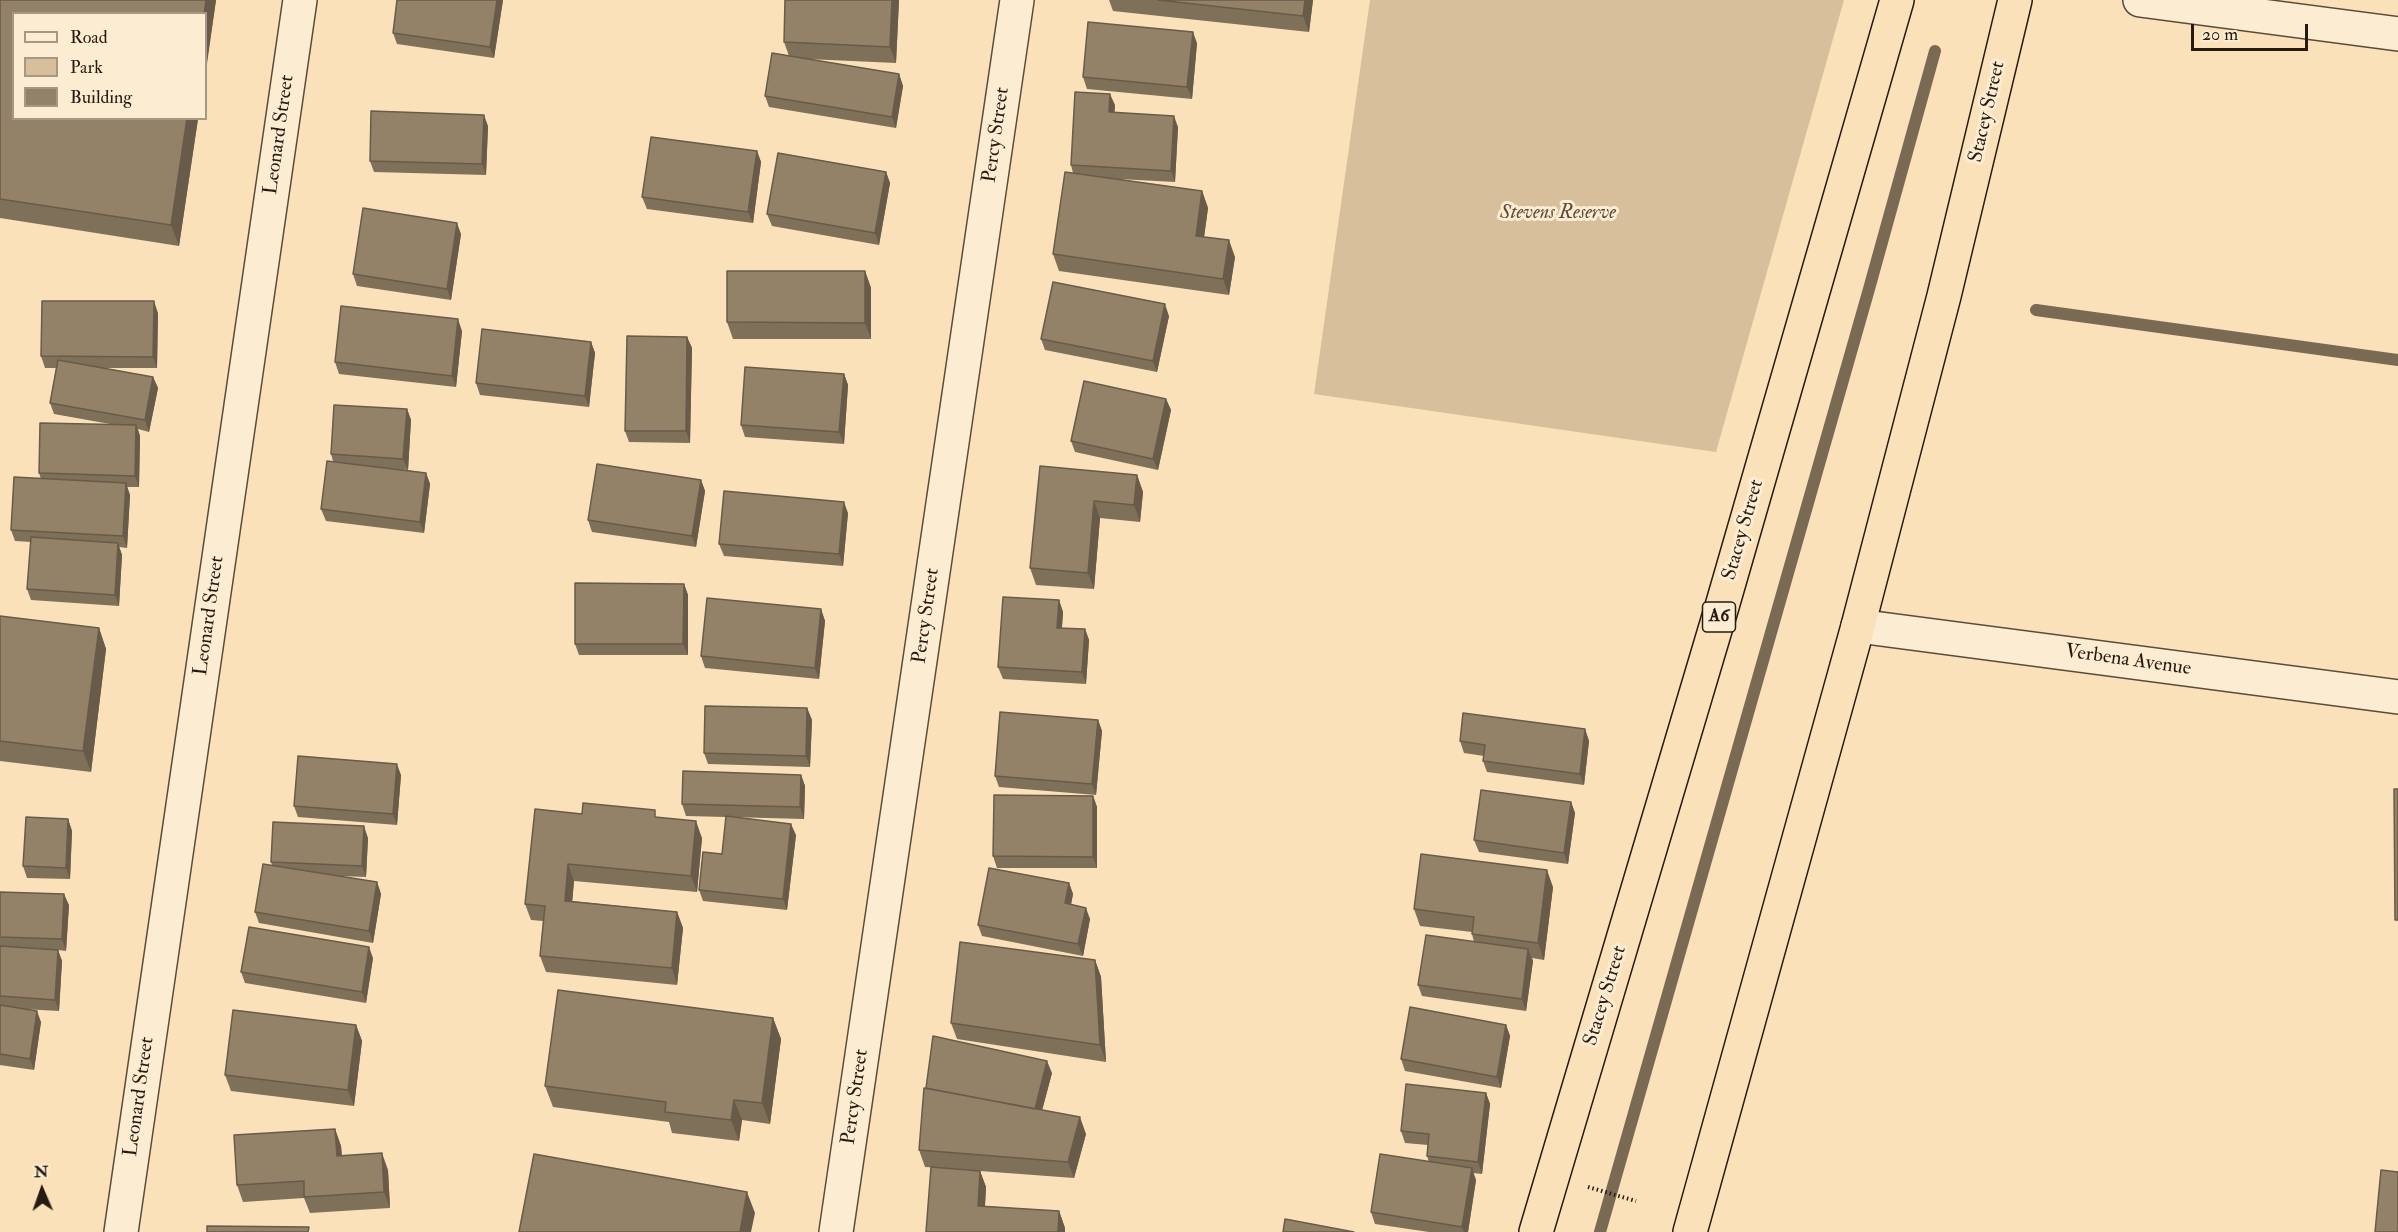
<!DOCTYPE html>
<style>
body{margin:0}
#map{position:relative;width:2398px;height:1232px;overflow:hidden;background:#fbe1b9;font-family:"IM FELL Double Pica",serif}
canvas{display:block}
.legend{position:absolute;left:12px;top:12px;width:195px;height:108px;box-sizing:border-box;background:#fcecd2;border:2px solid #a69885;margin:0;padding:8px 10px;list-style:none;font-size:18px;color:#251b11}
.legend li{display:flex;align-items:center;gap:12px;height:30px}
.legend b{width:30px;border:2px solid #a69885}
.north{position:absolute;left:12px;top:1160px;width:60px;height:60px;-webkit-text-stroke:4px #fcecd2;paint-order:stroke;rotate:358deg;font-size:16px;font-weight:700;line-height:24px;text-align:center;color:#251b11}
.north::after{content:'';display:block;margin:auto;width:21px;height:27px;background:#251b11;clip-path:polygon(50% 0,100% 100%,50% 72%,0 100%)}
.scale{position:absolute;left:2191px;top:24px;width:117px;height:27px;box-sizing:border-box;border:3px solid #251b11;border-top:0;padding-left:8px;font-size:18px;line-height:21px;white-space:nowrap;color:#251b11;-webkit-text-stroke:4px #fcecd2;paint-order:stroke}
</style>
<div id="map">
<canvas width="2398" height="1232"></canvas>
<ul class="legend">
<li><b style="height:8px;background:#fcecd2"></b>Road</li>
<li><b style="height:16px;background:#d7bf9c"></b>Park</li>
<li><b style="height:16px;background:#948268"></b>Building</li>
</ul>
<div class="north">N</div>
<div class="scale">20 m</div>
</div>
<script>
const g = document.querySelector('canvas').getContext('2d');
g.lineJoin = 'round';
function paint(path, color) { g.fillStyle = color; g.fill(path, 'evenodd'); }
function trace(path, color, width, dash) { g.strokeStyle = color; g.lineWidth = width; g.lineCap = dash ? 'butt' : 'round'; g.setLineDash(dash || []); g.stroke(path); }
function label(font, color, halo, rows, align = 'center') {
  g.font = font + ' "IM FELL Double Pica",serif'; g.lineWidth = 6; g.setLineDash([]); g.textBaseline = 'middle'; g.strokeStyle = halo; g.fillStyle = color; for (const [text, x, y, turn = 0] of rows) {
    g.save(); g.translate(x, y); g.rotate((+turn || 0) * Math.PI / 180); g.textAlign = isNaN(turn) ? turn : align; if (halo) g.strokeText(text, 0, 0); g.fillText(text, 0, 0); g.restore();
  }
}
paint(new Path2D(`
 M 1370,0 L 1844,0 L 1716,452 L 1314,394 Z`), '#d7bf9c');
trace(new Path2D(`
 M 2036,310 L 2398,360
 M 1600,1232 L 1869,289 L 1935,51`), '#7a6a54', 12);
const minor = new Path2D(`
 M 2140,0 L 2398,34
 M 1858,626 L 2398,697
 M 121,1232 L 300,0
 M 836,1232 L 1017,0`);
const highway = new Path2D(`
 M 1536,1232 L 1723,603 L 1897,0
 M 1690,1232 L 1858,626 L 1944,296 L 2015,0`);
trace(minor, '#5a4c3b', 36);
trace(highway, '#251b11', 36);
trace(new Path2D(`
 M 1588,1187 L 1636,1201`), '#251b11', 4, [1.5, 3]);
trace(minor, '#fcecd2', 33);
trace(highway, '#fbe1b9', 33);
paint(new Path2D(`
 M 0,0 L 216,0 L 179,246 L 0,218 Z
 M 397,0 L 503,0 L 494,58 L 397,44 L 393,33 Z
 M 899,0 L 896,63 L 807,59 L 899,74 L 903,86 L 896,128 L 769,107 L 765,96 L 789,56 L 784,42 Z
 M 1109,0 L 1313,0 L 1309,32 L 1113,11 Z
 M 1197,43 L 1192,99 L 1087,89 L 1083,77 Z
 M 1115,105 L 1114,112 L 1178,127 L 1175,182 L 1119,179 L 1202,191 L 1208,208 L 1204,237 L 1235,257 L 1229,295 L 1059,271 L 1053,254 L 1073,173 L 1071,165 Z
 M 488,126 L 486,175 L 374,172 L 370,161 Z
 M 757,151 L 761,162 L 753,223 L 647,209 L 642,197 Z
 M 886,172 L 890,183 L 879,245 L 772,226 L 767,214 Z
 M 461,234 L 451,300 L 357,286 L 353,274 Z
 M 865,271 L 871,288 L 871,339 L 733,339 L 727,322 Z
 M 158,313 L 157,368 L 104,368 L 153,377 L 158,388 L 149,432 L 138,429 L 140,436 L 139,487 L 127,487 L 130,495 L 127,548 L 119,547 L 122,555 L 119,606 L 31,600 L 27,589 L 31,542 L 15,541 L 11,530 L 41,479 L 39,473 L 110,424 L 54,414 L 50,403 L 56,368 L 45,368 L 41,356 Z
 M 1169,316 L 1157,372 L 1045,350 L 1041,339 Z
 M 462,331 L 456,387 L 339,374 L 335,362 Z
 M 687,337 L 692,348 L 690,443 L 629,442 L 625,431 Z
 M 591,342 L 595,353 L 589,407 L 480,395 L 476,383 Z
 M 844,374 L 848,385 L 844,444 L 745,437 L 741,425 Z
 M 1166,399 L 1171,410 L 1158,470 L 1075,452 L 1071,441 Z
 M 407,409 L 411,420 L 408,470 L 399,469 L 426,473 L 430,484 L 424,533 L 326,521 L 321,509 L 333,461 L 331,454 Z
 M 1040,466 L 1137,475 L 1143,492 L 1140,522 L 1100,518 L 1094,589 L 1036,585 L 1030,568 Z
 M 701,480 L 705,491 L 696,547 L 592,532 L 588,520 Z
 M 848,513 L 843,566 L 724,556 L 719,544 Z
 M 684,584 L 688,595 L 688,655 L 579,655 L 575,644 Z
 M 1059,600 L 1063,612 L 1062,628 L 1085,629 L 1089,640 L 1086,684 L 1003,679 L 998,667 Z
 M 821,609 L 825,621 L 819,679 L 705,668 L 701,656 Z
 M 0,616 L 99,628 L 106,649 L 91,772 L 0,761 Z
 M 807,708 L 812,720 L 810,767 L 708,764 L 704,753 Z
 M 1098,720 L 1102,731 L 1096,795 L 999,787 L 995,776 Z
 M 1585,729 L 1589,741 L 1584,785 L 1487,772 L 1483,761 L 1484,756 L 1464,753 L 1460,741 Z
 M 401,775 L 397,825 L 298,817 L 294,806 Z
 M 801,775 L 805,786 L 804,819 L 729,817 L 796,835 L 787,910 L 703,901 L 699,890 L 722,854 L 726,817 L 686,816 L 682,804 Z
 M 1093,796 L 1097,807 L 1097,868 L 997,868 L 993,856 Z
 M 1571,802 L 1575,813 L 1568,864 L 1479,852 L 1474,840 Z
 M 582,814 L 658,817 L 702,838 L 697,892 L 574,881 L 572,901 L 677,912 L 683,928 L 677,985 L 546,972 L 540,956 L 543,921 L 531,920 L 525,904 Z
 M 68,819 L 72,831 L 70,879 L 27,878 L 23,866 Z
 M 368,838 L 366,877 L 339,876 L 377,882 L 381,894 L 373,943 L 259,923 L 255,912 L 272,865 L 271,862 Z
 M 1069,883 L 1073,894 L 1071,904 L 1090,919 L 1083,956 L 982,936 L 978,925 Z
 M 1553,887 L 1544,960 L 1532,958 L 1533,961 L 1526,1011 L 1422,996 L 1418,985 L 1474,942 L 1472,934 L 1472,932 L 1420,926 L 1414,909 Z
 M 0,892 L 69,905 L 66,951 L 58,950 L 62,961 L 59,1011 L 23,1009 L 41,1022 L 34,1070 L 0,1065 Z
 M 373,958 L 366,1003 L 245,983 L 241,972 Z
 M 1095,960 L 1101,977 L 1106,1062 L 957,1039 L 951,1023 Z
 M 773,1018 L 781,1039 L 770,1124 L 742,1120 L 739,1141 L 672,1133 L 669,1122 L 553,1107 L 545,1086 Z
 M 356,1025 L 362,1041 L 354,1106 L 231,1091 L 225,1075 Z
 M 1506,1025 L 1510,1036 L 1501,1088 L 1405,1071 L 1401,1059 Z
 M 1052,1073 L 1042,1110 L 1086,1134 L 1074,1178 L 980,1171 L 986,1187 L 985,1206 L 1059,1211 L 1065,1228 L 926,1232 L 958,1169 L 925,1167 L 919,1150 L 926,1088 Z
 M 1486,1093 L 1490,1104 L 1482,1174 L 1473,1173 L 1476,1180 L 1468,1232 L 1429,1232 L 1375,1224 L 1371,1212 L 1429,1162 L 1427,1156 L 1428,1145 L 1405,1143 L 1401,1131 Z
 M 335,1129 L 341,1146 L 342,1156 L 388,1170 L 390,1208 L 310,1213 L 304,1198 L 243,1202 L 237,1185 Z`), '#7f7059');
paint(new Path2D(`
 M 206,0 L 216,0 L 206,71 L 206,14 L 204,14 Z
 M 497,0 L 503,0 L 494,58 L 490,47 Z
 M 892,0 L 899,0 L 896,63 L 890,47 Z
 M 1305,0 L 1313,0 L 1309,32 L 1303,16 Z
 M 1193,32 L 1197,43 L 1192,99 L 1187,87 Z
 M 899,74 L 903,86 L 896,128 L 892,117 Z
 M 1110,94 L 1115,105 L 1114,124 L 1109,112 Z
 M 484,115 L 488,126 L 486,175 L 482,164 Z
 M 1174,116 L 1178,127 L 1175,182 L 1171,171 Z
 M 187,118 L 198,118 L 179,246 L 171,225 Z
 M 757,151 L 761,162 L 753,223 L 748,212 Z
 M 886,172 L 890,183 L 879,245 L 875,233 Z
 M 1202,191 L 1208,208 L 1202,252 L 1196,236 Z
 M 457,223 L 461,234 L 451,300 L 447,289 Z
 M 1229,240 L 1235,257 L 1229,295 L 1223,279 Z
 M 865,271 L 871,288 L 871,339 L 865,323 Z
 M 154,301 L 158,313 L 157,368 L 153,357 Z
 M 1165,304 L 1169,316 L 1157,372 L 1153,361 Z
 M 458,319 L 462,331 L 456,387 L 452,376 Z
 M 687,337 L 692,348 L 690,443 L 686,431 Z
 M 591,342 L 595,353 L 589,407 L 585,396 Z
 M 844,374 L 848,385 L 844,444 L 839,432 Z
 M 153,377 L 158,388 L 149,432 L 145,420 Z
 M 1166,399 L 1171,410 L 1158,470 L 1153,459 Z
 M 407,409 L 411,420 L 408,470 L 403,459 Z
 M 136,425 L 140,436 L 139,487 L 135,476 Z
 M 426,473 L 430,484 L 424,533 L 420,522 Z
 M 1137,475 L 1143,492 L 1140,522 L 1134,505 Z
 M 701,480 L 705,491 L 696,547 L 692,536 Z
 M 126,483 L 130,495 L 127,548 L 123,536 Z
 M 1094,501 L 1100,518 L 1094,589 L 1088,573 Z
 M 844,502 L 848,513 L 843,566 L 839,554 Z
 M 118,543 L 122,555 L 119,606 L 115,595 Z
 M 684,584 L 688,595 L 688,655 L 683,644 Z
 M 1059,600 L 1063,612 L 1061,639 L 1057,628 Z
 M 821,609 L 825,621 L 819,679 L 815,668 Z
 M 99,628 L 106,649 L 91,772 L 83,751 Z
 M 1085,629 L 1089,640 L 1086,684 L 1082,672 Z
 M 807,708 L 812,720 L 810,767 L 806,756 Z
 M 1098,720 L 1102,731 L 1096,795 L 1092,784 Z
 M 1585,729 L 1589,741 L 1584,785 L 1580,774 Z
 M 397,764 L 401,775 L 397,825 L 393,814 Z
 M 801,775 L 805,786 L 804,819 L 800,807 Z
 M 1093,796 L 1097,807 L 1097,868 L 1093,857 Z
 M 1571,802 L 1575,813 L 1568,864 L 1564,853 Z
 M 68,819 L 72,831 L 70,879 L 66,868 Z
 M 696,821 L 702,838 L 697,892 L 691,876 Z
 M 791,824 L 796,835 L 787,910 L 783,899 Z
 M 364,826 L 368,838 L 366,877 L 362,866 Z
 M 568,864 L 574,881 L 571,917 L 565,901 Z
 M 1547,870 L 1553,887 L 1544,960 L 1538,943 Z
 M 377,882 L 381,894 L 373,943 L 369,931 Z
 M 1069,883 L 1073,894 L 1069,915 L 1065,903 Z
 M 64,894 L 69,905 L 66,951 L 62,939 Z
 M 1086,908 L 1090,919 L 1083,956 L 1078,944 Z
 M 677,912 L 683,928 L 677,985 L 672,968 Z
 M 369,947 L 373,958 L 366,1003 L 362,992 Z
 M 1528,949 L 1533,961 L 1526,1011 L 1522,999 Z
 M 58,950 L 62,961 L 59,1011 L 55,1000 Z
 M 1095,960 L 1101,977 L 1106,1062 L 1100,1045 Z
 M 37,1011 L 41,1022 L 34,1070 L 30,1059 Z
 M 773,1018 L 781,1039 L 770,1124 L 762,1103 Z
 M 356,1025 L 362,1041 L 354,1106 L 348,1090 Z
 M 1506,1025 L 1510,1036 L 1501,1088 L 1497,1077 Z
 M 1047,1061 L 1052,1073 L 1039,1122 L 1035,1110 Z
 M 1486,1093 L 1490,1104 L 1482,1174 L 1478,1162 Z
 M 734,1100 L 742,1120 L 739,1141 L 731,1120 Z
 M 1080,1117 L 1086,1134 L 1074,1178 L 1068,1162 Z
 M 335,1129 L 341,1146 L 343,1173 L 337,1156 Z
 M 382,1153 L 388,1170 L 390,1208 L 384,1192 Z
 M 1472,1168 L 1476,1180 L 1468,1232 L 1464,1232 L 1462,1227 Z
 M 980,1171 L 986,1187 L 984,1222 L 978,1206 Z
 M 747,1192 L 755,1213 L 751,1232 L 740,1232 Z
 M 1059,1211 L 1065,1228 L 1065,1232 L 1058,1232 Z`), '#685b49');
const building = new Path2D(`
 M 0,0 L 206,0 L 204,14 L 14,14 L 14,118 L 187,118 L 171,225 L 0,199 Z
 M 397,0 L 497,0 L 490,47 L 393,33 Z
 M 785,0 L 892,0 L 890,47 L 784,42 Z
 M 1158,0 L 1305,0 L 1303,16 Z
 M 1088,22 L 1193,32 L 1187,87 L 1083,77 Z
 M 772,53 L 899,74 L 892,117 L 765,96 Z
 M 1075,92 L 1110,94 L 1109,112 L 1174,116 L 1171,171 L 1071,165 Z
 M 371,111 L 484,115 L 482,164 L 370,161 Z
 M 651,137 L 757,151 L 748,212 L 642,197 Z
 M 778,153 L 886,172 L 875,233 L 767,214 Z
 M 1065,172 L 1202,191 L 1196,236 L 1229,240 L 1223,279 L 1053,254 Z
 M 363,208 L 457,223 L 447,289 L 353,274 Z
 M 727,271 L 865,271 L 865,323 L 727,322 Z
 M 1053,282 L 1165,304 L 1153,361 L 1041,339 Z
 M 42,301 L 154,301 L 153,357 L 41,356 Z
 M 341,306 L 458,319 L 452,376 L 335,362 Z
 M 482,329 L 591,342 L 585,396 L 476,383 Z
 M 627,336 L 687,337 L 686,431 L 625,431 Z
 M 58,360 L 153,377 L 145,420 L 50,403 Z
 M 745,367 L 844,374 L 839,432 L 741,425 Z
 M 1084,381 L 1166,399 L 1153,459 L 1071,441 Z
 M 334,405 L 407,409 L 403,459 L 331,454 Z
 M 40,423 L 136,425 L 135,476 L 39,473 Z
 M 327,461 L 426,473 L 420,522 L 321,509 Z
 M 597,464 L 701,480 L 692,536 L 588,520 Z
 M 1040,466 L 1137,475 L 1134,505 L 1094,501 L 1088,573 L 1030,568 Z
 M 14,477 L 126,483 L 123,536 L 11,530 Z
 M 724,491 L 844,502 L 839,554 L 719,544 Z
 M 31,537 L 118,543 L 115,595 L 27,589 Z
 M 575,583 L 684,584 L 683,644 L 575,644 Z
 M 1003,597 L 1059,600 L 1057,628 L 1085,629 L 1082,672 L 998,667 Z
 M 707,598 L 821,609 L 815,668 L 701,656 Z
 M 0,616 L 99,628 L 83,751 L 0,741 Z
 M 705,706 L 807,708 L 806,756 L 704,753 Z
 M 1000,712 L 1098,720 L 1092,784 L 995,776 Z
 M 1463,713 L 1585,729 L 1580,774 L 1483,761 L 1485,745 L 1460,741 Z
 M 298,756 L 397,764 L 393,814 L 294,806 Z
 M 683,771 L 801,775 L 800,807 L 682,804 Z
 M 2394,789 L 2398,789 L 2398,920 L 2395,920 Z
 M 1481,790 L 1571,802 L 1564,853 L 1474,840 Z
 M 994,795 L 1093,796 L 1093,857 L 993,856 Z
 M 583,803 L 655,810 L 655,817 L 696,821 L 691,876 L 568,864 L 565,901 L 677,912 L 672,968 L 540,956 L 545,906 L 525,904 L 535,809 L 582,814 Z
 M 726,816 L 791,824 L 783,899 L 699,890 L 703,852 L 722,854 Z
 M 26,817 L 68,819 L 66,868 L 23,866 Z
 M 273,822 L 364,826 L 362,866 L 271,862 Z
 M 1421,854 L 1547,870 L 1538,943 L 1472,934 L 1474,917 L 1414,909 Z
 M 263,864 L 377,882 L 369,931 L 255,912 Z
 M 989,868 L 1069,883 L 1065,903 L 1086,908 L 1078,944 L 978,925 Z
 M 0,892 L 64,894 L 62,939 L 0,937 Z
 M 249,927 L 369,947 L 362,992 L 241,972 Z
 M 1426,935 L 1528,949 L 1522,999 L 1418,985 Z
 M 960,942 L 1095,960 L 1100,1045 L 951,1023 Z
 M 0,946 L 58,950 L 55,1000 L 0,996 Z
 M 558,990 L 773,1018 L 762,1103 L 734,1100 L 731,1120 L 665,1112 L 666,1102 L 545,1086 Z
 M 0,1005 L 37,1011 L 30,1059 L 0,1054 Z
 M 1410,1007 L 1506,1025 L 1497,1077 L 1401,1059 Z
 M 233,1010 L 356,1025 L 348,1090 L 225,1075 Z
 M 933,1036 L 1047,1061 L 1035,1109 L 926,1088 Z
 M 1406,1084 L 1486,1093 L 1478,1162 L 1427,1156 L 1429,1134 L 1401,1131 Z
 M 924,1088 L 1080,1117 L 1068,1162 L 919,1150 Z
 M 335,1129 L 337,1156 L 382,1153 L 384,1192 L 304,1197 L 304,1181 L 237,1185 L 234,1135 Z
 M 534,1154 L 747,1192 L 740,1232 L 519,1232 Z
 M 1380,1154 L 1472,1168 L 1462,1227 L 1371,1212 Z
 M 931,1167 L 980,1171 L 978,1206 L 1059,1211 L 1058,1232 L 926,1232 Z
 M 2381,1170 L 2398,1172 L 2398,1232 L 2375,1232 Z
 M 1285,1219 L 1354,1232 L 1283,1232 Z
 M 207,1226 L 309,1227 L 308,1232 L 207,1232 Z`);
paint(building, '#948268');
trace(building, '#685b49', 1.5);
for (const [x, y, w] of [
 [1719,617,33]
]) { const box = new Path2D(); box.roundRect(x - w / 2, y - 15, w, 30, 4.5); g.fillStyle = '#fcecd2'; g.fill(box); trace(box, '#251b11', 1.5); }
label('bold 18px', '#251b11', null, [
 ["A6",1719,617]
]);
label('20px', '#251b11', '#fcecd2', [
 ["Stacey Street",1988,112,-77],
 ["Leonard Street",280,135,-82],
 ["Percy Street",997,135,-82],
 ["Stacey Street",1744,530,-74],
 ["Leonard Street",210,616,-82],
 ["Percy Street",927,616,-82],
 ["Verbena Avenue",2128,661,8],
 ["Stacey Street",1606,996,-73],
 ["Leonard Street",140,1097,-82],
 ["Percy Street",856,1097,-82]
]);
label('italic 20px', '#5a4c3b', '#fcecd2', [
 ["Stevens Reserve",1558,214]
]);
</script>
